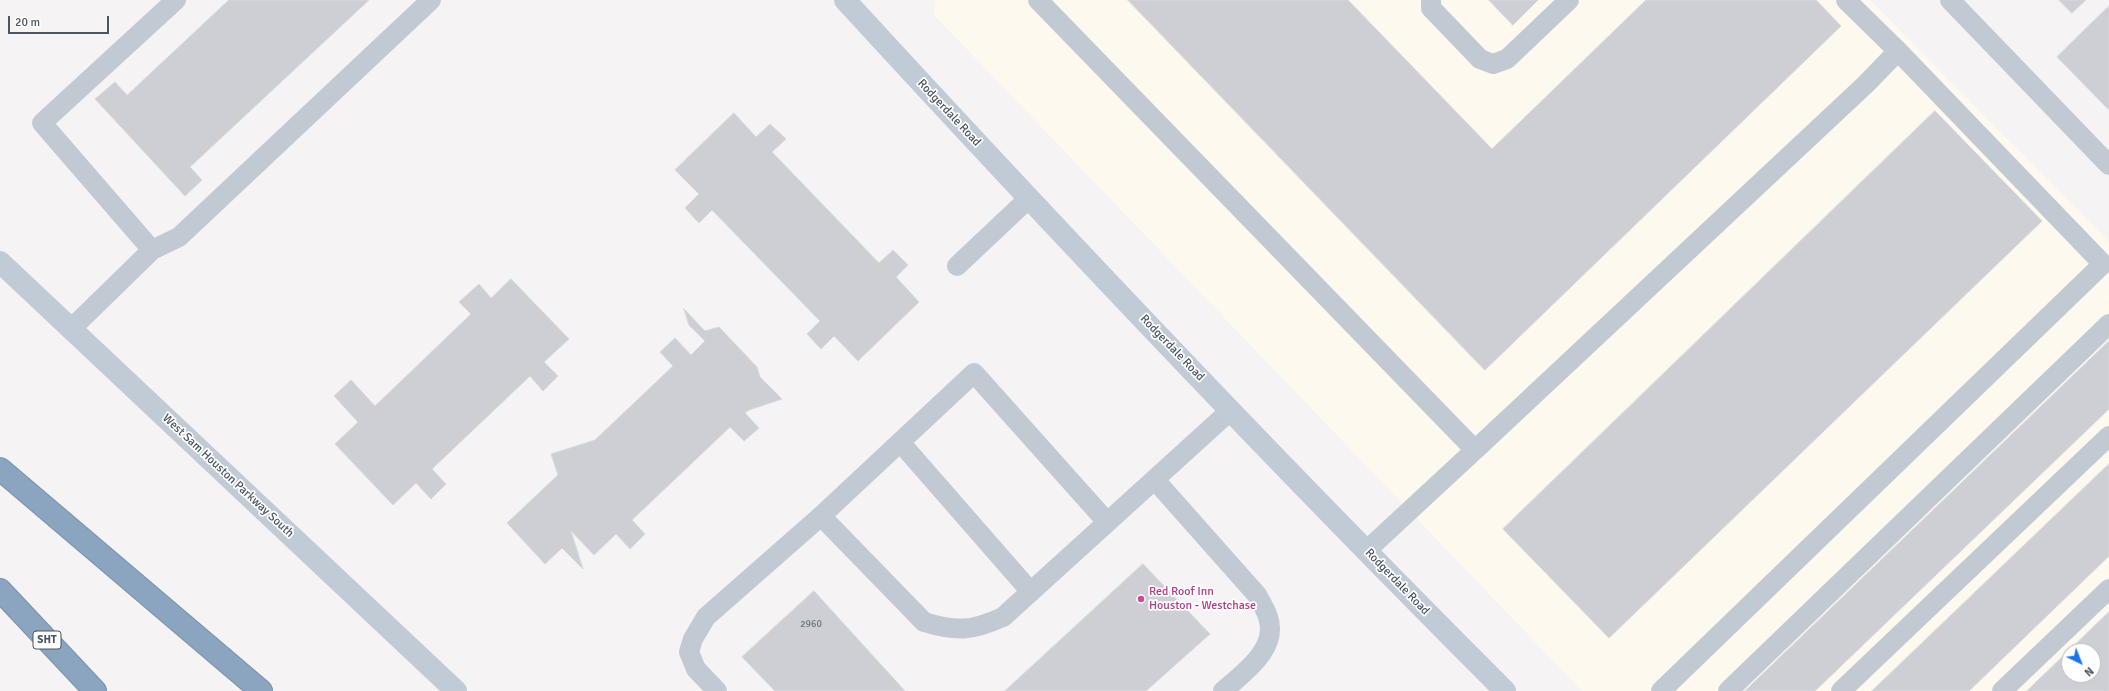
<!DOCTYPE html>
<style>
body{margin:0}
#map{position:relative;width:2109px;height:691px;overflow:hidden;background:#f5f3f3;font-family:Signika,sans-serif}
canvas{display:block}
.north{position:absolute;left:2061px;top:643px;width:40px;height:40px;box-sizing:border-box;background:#fff;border:1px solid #b7bbc0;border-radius:50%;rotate:137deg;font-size:11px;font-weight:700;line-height:16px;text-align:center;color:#4a5661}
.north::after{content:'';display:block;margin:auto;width:14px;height:18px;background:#1a73e8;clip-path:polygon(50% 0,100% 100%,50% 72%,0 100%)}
.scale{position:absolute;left:8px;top:16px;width:101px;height:18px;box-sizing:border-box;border:2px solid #4a5661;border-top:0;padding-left:5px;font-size:12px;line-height:14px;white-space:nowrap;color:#4a5661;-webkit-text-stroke:3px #fff;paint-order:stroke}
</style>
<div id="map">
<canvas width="2109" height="691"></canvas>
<div class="north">N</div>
<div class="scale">20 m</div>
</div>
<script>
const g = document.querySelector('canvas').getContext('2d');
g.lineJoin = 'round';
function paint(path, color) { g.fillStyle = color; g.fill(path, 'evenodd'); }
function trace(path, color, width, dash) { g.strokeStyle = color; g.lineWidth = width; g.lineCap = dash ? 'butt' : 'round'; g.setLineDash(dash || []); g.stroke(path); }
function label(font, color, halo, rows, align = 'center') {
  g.font = font + ' Signika,sans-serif'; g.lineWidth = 3.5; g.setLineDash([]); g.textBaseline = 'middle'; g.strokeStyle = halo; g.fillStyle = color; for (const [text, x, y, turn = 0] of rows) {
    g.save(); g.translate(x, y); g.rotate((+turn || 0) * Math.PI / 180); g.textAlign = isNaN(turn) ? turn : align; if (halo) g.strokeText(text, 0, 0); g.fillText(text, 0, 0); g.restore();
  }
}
paint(new Path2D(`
 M 935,0 L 1870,0 L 2109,242 L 2109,302 L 1955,448 L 2109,303 L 2109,691 L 1582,691 L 934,15 ZM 2069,651 L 2093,651 L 2093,675 L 2069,675 Z`), '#fdf9ef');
const building = new Path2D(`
 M 229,0 L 369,0 L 190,167 L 202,180 L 185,196 L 95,99 L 115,82 L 127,95 Z
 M 1128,0 L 1348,0 L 1492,149 L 1646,0 L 1816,0 L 1841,26 L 1485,370 Z
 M 1489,0 L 1538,0 L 1513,25 Z
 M 2059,0 L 2086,0 L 2072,13 Z
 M 2109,6 L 2109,110 L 2057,57 Z
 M 1935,111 L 2042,221 L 1609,638 L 1503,529 Z
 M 734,113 L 756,137 L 770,124 L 786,139 L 772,152 L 879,263 L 893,250 L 908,265 L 896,277 L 919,302 L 858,361 L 834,336 L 821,349 L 807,334 L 820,321 L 712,210 L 699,223 L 685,208 L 699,194 L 675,170 Z
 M 511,279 L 569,339 L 544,362 L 558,376 L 543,391 L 530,376 L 432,469 L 446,484 L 431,499 L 416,483 L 393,505 L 335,444 L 358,422 L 334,396 L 351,380 L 375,406 L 471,314 L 459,302 L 479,284 L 491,298 Z
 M 684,309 L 705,331 L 719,327 L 757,367 L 760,377 L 782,399 L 749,410 L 745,413 L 759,428 L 744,441 L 730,427 L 632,520 L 645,534 L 630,549 L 616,534 L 594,555 L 571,531 L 583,569 L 562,548 L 545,564 L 507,523 L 558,475 L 551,454 L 595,440 L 673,366 L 660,352 L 675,338 L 691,355 L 705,341 L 689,325 Z
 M 2109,341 L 2109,409 L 1815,691 L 1745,691 Z
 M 2109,464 L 2109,556 L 1969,691 L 1872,691 Z
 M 1143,564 L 1210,634 L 1146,691 L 1005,691 Z
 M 814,591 L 905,691 L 775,691 L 742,657 Z
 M 2109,612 L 2109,691 L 2027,691 ZM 2069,651 L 2093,651 L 2093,675 L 2069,675 Z`);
paint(building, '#cdcfd5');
trace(building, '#d7d9de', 1);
const highway = new Path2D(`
 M 0,469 L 261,691
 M 0,590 L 95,691`);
trace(highway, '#7690ad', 24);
trace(new Path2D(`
 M 1038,0 L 1475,450 L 1866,84 L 1898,51 L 1846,0
 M 1431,0 L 1431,8 L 1480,59 L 1493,64 L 1507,59 L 1569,0
 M 1950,0 L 2109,165
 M 152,250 L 42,123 L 176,0
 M 957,266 L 1028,199
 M 71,329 L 152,250 L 179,237 L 431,0
 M 900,442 L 1031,592
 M 1155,480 L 1257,595 C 1261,602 1266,610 1268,617 C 1279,649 1243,673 1223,691
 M 821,516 L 924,622 C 957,632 972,631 1003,617 L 1231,410
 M 1366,551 L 1475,450
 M 717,691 L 696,669 L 689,652 L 693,639 L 706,617 L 821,516 L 974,373 L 1107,522
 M 1661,691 L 2103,264 L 1898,51
 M 1728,691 L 2109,324
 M 1841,691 L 2109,436
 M 2002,691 L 2109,589`), '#c1cad2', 20);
trace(new Path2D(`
 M 845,0 C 1060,234 1280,466 1505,691
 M 0,262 L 456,691`), '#c1cbd6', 22);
trace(highway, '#8ba5c1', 22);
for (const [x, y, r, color] of [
 [1141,599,4,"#d1479c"]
]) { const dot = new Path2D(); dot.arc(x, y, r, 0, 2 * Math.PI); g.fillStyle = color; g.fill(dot); trace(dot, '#fff', 1.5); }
label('10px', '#6b747e', null, [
 ["2960",811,624]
]);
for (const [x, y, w] of [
 [47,640,28]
]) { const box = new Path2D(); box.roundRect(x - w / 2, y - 9, w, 18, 3); g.fillStyle = '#fff'; g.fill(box); trace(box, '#4a5661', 1); }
label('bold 11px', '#4a5661', null, [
 ["SHT",47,640]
]);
label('12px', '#4a5661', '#fff', [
 ["Rodgerdale Road",949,113,47],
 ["Rodgerdale Road",1172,348,46],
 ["West Sam Houston Parkway South",228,476,43],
 ["Rodgerdale Road",1397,582,46]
]);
label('12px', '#b23c85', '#fff', [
 ["Red Roof Inn",1149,592],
 ["Houston - Westchase",1149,606]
], 'left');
</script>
